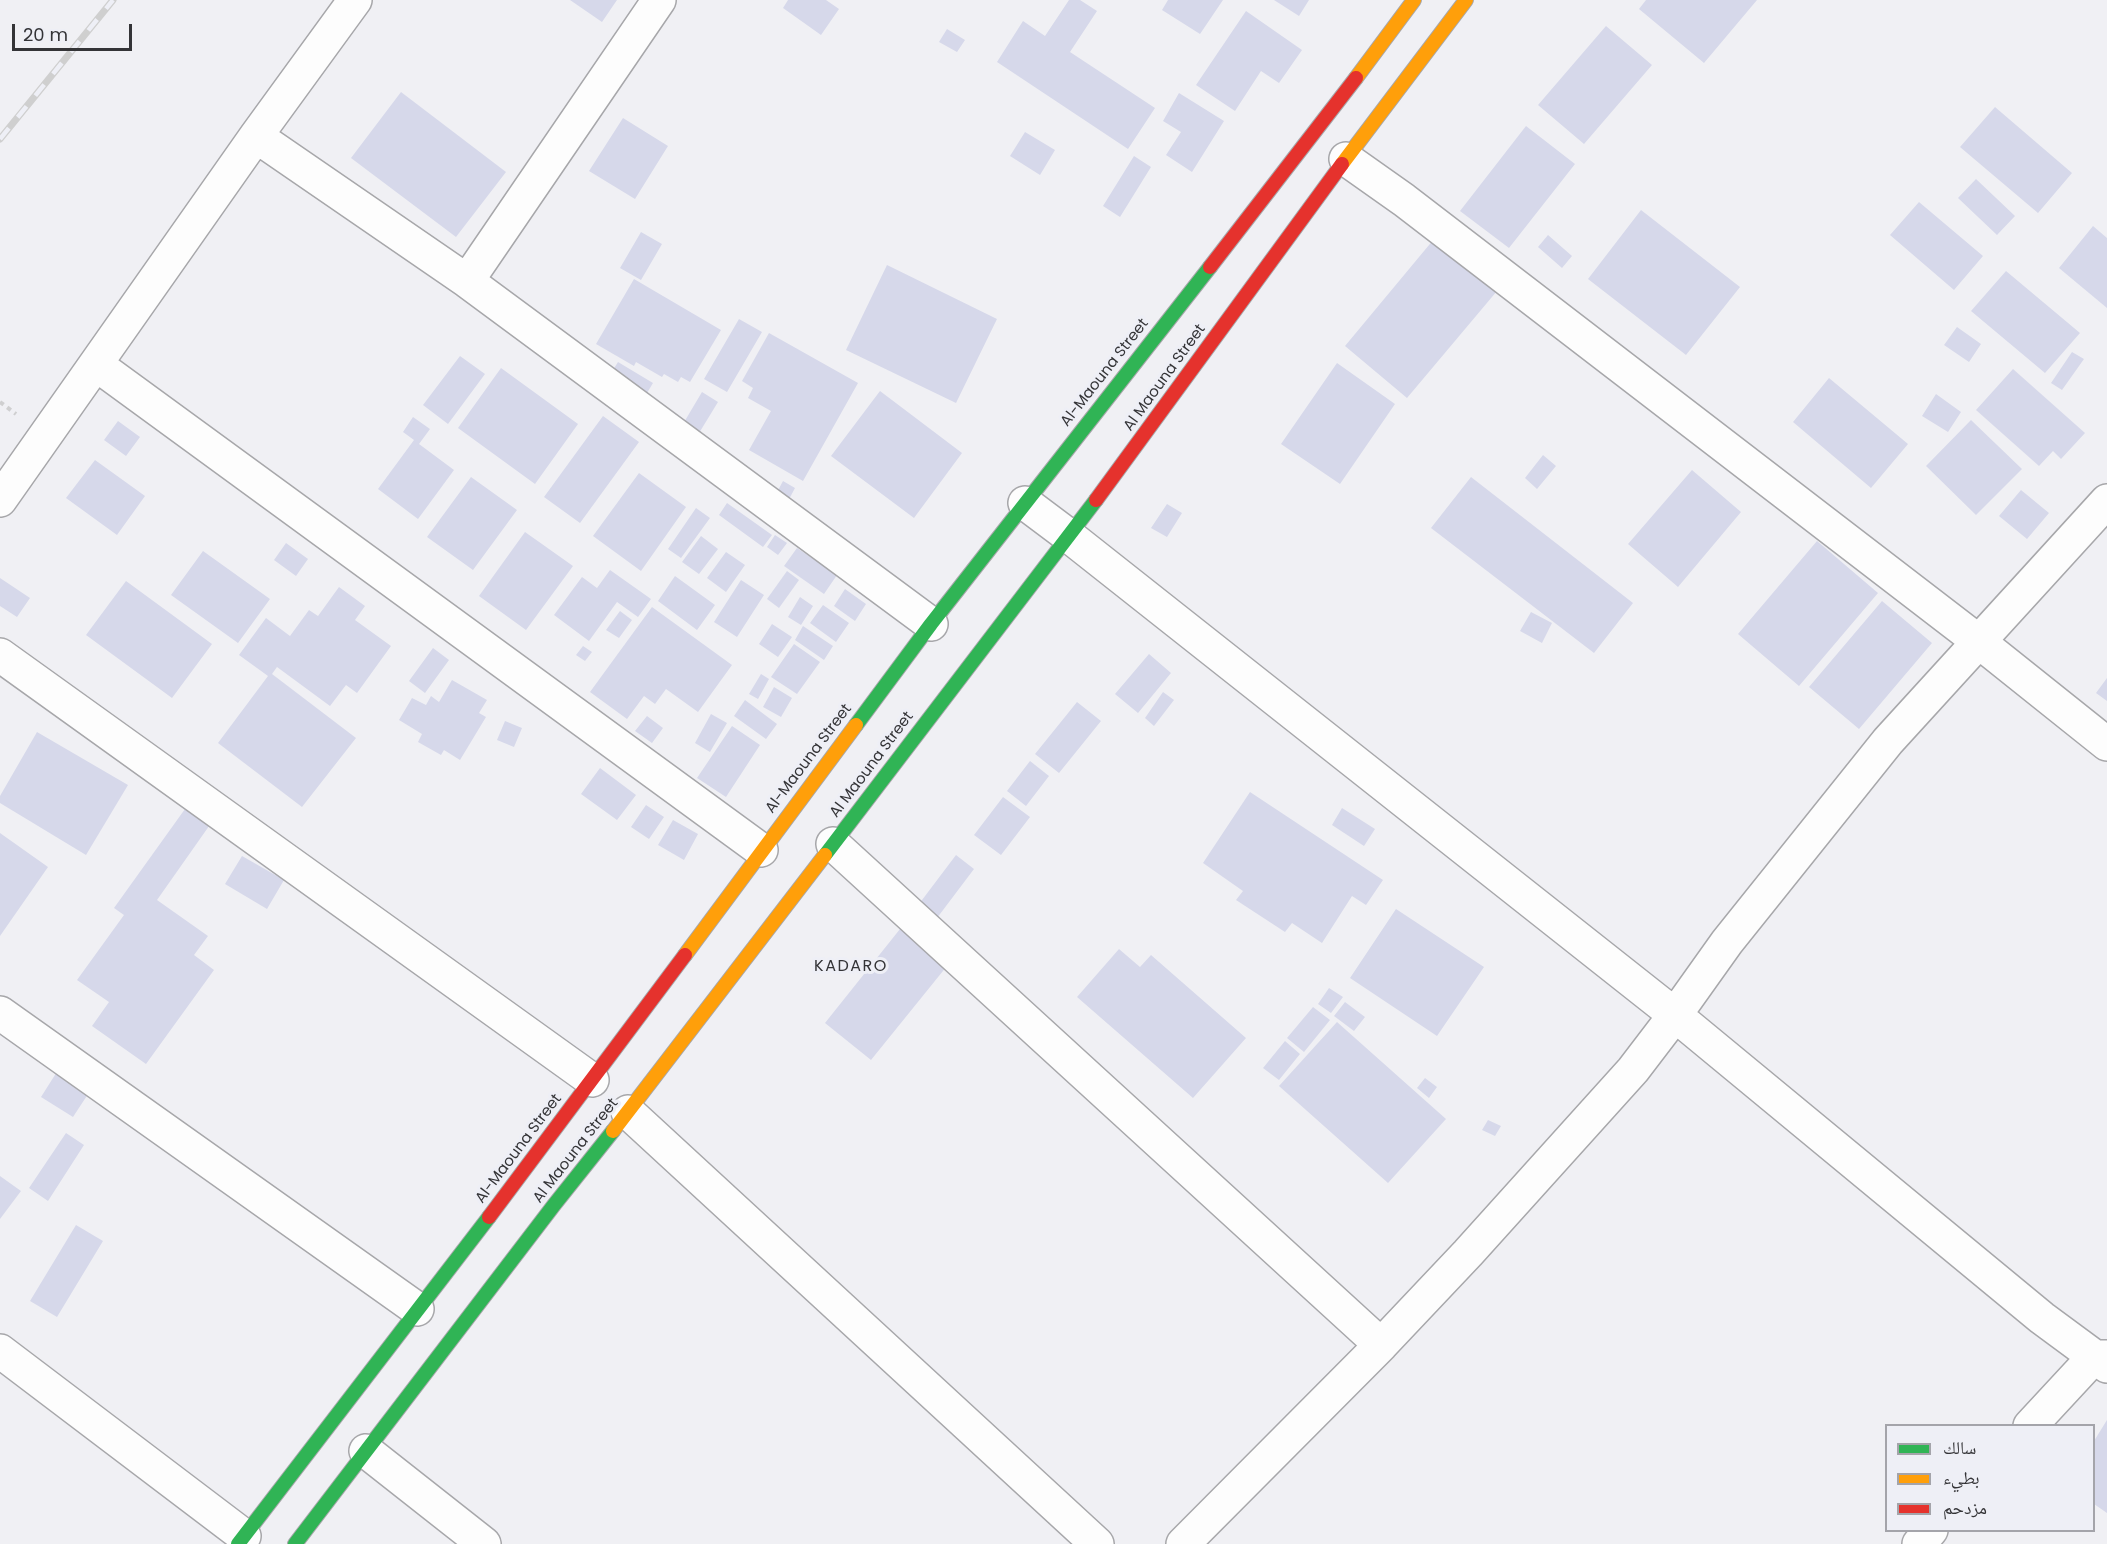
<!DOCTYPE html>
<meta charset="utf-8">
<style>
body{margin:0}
#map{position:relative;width:2107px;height:1544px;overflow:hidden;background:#f0f0f4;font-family:Poppins,"Noto Naskh Arabic",sans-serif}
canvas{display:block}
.legend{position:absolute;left:1885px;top:1424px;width:210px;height:108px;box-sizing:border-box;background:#eeeff6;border:2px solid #a4a4aa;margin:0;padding:8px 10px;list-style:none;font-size:18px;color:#343437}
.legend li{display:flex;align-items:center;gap:12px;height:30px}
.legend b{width:30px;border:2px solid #a4a4aa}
.scale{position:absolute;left:12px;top:24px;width:120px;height:27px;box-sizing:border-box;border:3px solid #343437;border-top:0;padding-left:8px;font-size:18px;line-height:21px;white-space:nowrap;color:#343437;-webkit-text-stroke:4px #eeeff6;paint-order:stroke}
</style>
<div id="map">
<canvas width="2107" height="1544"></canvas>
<ul class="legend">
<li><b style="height:8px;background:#30b455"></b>سالك</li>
<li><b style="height:8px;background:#ff9f0a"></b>بطيء</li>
<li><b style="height:8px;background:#e5322d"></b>مزدحم</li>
</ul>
<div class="scale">20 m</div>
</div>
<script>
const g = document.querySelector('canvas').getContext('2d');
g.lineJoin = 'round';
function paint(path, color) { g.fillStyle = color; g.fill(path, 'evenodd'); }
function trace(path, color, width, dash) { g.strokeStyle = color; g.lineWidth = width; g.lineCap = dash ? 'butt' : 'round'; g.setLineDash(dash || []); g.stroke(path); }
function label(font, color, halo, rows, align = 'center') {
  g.font = font + ' Poppins,sans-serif'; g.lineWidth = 6; g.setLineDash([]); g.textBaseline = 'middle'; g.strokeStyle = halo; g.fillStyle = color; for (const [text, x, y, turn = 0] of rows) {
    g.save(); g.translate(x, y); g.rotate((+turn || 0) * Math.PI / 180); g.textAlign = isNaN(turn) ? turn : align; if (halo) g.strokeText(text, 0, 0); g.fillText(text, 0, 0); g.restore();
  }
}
paint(new Path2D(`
 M 570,0 L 617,0 L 602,22 Z
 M 788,0 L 826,0 L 839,9 L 821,35 L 783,8 Z
 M 1069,0 L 1080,0 L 1097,11 L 1070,52 L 1155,108 L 1128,149 L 997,62 L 1023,21 L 1045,36 Z
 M 1168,0 L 1223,0 L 1200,34 L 1162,10 Z
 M 1274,0 L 1309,0 L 1299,16 Z
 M 1646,0 L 1757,0 L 1704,63 L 1639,9 Z
 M 1246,11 L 1302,50 L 1279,83 L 1261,71 L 1235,111 L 1196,85 Z
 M 1606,26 L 1652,65 L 1584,144 L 1538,105 Z
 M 947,29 L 965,40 L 957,52 L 939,42 Z
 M 401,92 L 506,172 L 456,237 L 351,158 Z
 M 1179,93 L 1224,121 L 1192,172 L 1166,155 L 1181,132 L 1163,121 Z
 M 1995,107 L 2072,173 L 2038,213 L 1960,147 Z
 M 623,118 L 668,146 L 635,199 L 589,171 Z
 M 1526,126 L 1575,164 L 1509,248 L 1460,211 Z
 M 1025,132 L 1055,150 L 1040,175 L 1010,156 Z
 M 1134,156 L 1151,167 L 1120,217 L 1103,206 Z
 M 1976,179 L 2015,216 L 1997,235 L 1958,198 Z
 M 1919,202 L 1983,256 L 1954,290 L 1890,235 Z
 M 1641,210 L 1740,287 L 1686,355 L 1588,279 Z
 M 2093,226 L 2107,238 L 2107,308 L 2059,268 Z
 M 641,232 L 662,244 L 641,280 L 620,268 Z
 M 1548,235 L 1572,256 L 1562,268 L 1538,247 Z
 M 1434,239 L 1497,291 L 1407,398 L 1345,346 Z
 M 887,265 L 997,319 L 956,403 L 846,350 Z
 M 2006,271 L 2080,333 L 2045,373 L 1971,311 Z
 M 634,279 L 721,330 L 690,382 L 681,377 L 678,382 L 664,374 L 662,377 L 636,362 L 634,366 L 596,344 Z
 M 739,319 L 762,332 L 727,392 L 704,379 Z
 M 1957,327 L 1981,344 L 1969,362 L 1944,345 Z
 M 769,333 L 858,383 L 803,481 L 749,450 L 771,411 L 748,398 L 753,388 L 742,381 Z
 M 2072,352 L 2084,359 L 2062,390 L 2051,383 Z
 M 460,356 L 485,374 L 448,424 L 423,405 Z
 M 618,362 L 653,383 L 644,398 L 608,378 Z
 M 1337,363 L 1395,404 L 1340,484 L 1281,444 Z
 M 501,368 L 578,424 L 535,484 L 458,428 Z
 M 2013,369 L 2085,433 L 2061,459 L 2053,451 L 2039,466 L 1976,410 Z
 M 1829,378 L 1908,444 L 1871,488 L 1793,422 Z
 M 880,391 L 962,453 L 914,518 L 831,456 Z
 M 702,392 L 718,402 L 696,438 L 680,429 Z
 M 1936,394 L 1961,412 L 1948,432 L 1922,416 Z
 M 603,416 L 639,442 L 580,523 L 544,497 Z
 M 413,417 L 430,429 L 419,444 L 454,470 L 418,519 L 378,489 L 414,440 L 403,432 Z
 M 1971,420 L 2022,469 L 1976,515 L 1926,466 Z
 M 118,421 L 140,437 L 126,456 L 104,440 Z
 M 1543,455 L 1556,466 L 1537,489 L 1525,478 Z
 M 95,460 L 145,496 L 117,535 L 66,498 Z
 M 1692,470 L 1741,512 L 1678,587 L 1628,544 Z
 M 639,473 L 686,507 L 641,571 L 593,536 Z
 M 471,477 L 517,510 L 473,570 L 427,537 Z
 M 1471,477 L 1633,603 L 1594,653 L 1431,528 Z
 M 783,481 L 795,488 L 787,503 L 775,496 Z
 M 2021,490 L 2049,513 L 2027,539 L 1999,516 Z
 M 727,503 L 772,535 L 763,547 L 719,515 Z
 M 1167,504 L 1182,513 L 1167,537 L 1151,528 Z
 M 696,508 L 710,518 L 681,558 L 668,549 Z
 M 525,532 L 573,566 L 526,630 L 479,596 Z
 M 775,535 L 787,543 L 778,555 L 767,547 Z
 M 701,536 L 718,549 L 699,574 L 682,562 Z
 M 1817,541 L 1878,593 L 1799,686 L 1738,634 Z
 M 286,543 L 308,559 L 296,576 L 274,560 Z
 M 797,548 L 837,575 L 824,594 L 784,566 Z
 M 203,551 L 270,599 L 238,643 L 171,595 Z
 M 726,552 L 745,565 L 726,592 L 707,578 Z
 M 610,570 L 651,599 L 638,617 L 617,602 L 589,641 L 554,615 L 582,577 L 597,588 Z
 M 787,571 L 799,580 L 779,608 L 767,599 Z
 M 675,576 L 715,605 L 697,630 L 658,601 Z
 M 0,578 L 30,598 L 17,617 L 0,606 Z
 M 741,580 L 764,595 L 737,637 L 714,622 Z
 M 126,581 L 212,644 L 172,698 L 86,635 Z
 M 339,587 L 365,606 L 355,620 L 391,646 L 357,693 L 346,685 L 330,706 L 277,667 L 272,674 L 356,738 L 302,807 L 218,743 L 268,676 L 239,655 L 266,618 L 290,636 L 309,610 L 318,616 Z
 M 845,589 L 866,604 L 855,621 L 834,606 Z
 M 800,597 L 813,606 L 801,625 L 788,617 Z
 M 1882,601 L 1932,643 L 1859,729 L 1809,687 Z
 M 823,605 L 849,623 L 836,642 L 810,623 Z
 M 652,607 L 732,665 L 698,712 L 666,689 L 655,704 L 644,696 L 627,719 L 590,692 Z
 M 620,611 L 632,620 L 619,638 L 606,630 Z
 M 1531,612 L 1552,623 L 1542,643 L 1520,631 Z
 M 772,624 L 792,637 L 778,657 L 759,644 Z
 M 803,626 L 833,646 L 824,660 L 795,640 Z
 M 794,644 L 820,662 L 797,694 L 771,677 Z
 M 583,646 L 592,652 L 585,661 L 576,655 Z
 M 433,648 L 449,660 L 425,693 L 409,681 Z
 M 1149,654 L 1171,673 L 1138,713 L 1115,694 Z
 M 761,674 L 769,679 L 758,699 L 749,694 Z
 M 2107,678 L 2107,701 L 2096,693 Z
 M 452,680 L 487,700 L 479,713 L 486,717 L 460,760 L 444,750 L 441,755 L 418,742 L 422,734 L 399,720 L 412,698 L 426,705 L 431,696 L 439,702 Z
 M 774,687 L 792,698 L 781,717 L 763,707 Z
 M 1163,692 L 1174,700 L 1154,726 L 1145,718 Z
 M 745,700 L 777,724 L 766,739 L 734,716 Z
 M 1077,702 L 1101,721 L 1059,773 L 1035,754 Z
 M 711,714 L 727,723 L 710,752 L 695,743 Z
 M 647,716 L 663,728 L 652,743 L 635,731 Z
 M 505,721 L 522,728 L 514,747 L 497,740 Z
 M 732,726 L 760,745 L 726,797 L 697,778 Z
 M 37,732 L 128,785 L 86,855 L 0,803 L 0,796 Z
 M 1030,761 L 1049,776 L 1026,806 L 1007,791 Z
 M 600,768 L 636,795 L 617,820 L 581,794 Z
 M 1250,792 L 1383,880 L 1366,905 L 1352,896 L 1322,943 L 1292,923 L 1285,932 L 1236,900 L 1243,891 L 1203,863 Z
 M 1003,797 L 1030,817 L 1001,855 L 974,835 Z
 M 190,802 L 214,819 L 157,900 L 208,936 L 194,955 L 214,970 L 146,1064 L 92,1026 L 109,1002 L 77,980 L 124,915 L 114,908 Z
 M 646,805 L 664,817 L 649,839 L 631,827 Z
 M 1342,808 L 1375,829 L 1364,846 L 1332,825 Z
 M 673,820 L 698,834 L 684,860 L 658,845 Z
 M 0,833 L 48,867 L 0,936 Z
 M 956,855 L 974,869 L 937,918 L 919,904 Z
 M 242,856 L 284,880 L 267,909 L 225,884 Z
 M 1396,909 L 1484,967 L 1437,1036 L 1350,978 Z
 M 900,929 L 947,966 L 871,1060 L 825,1023 Z
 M 1119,949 L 1140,967 L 1151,955 L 1246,1038 L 1193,1098 L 1077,997 Z
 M 1329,988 L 1343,997 L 1331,1013 L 1318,1004 Z
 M 1345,1002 L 1365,1017 L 1354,1031 L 1334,1016 Z
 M 1313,1007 L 1330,1020 L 1304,1052 L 1287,1038 Z
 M 1337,1022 L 1446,1119 L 1388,1183 L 1279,1086 Z
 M 1285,1041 L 1300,1054 L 1279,1080 L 1263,1068 Z
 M 60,1067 L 92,1088 L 73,1117 L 41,1097 Z
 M 1425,1078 L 1437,1087 L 1429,1098 L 1417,1088 Z
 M 1488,1120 L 1501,1126 L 1495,1136 L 1482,1130 Z
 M 66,1133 L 84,1145 L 48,1201 L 29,1188 Z
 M 0,1176 L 21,1191 L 0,1219 Z
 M 76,1225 L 103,1241 L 57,1317 L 30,1301 Z
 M 2107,1420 L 2107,1513 L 2094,1504 L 2094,1441 Z`), '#d6d8ea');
const street = new Path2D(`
 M 256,136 L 467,281 L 931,624
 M 1346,159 L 1404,200 L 1978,641 L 2107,744
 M 467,281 L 659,0
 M 97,365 L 761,850
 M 0,500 L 256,136 L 355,0
 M 1025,503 L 1069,536 L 1675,1015 L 2042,1318 L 2107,1366
 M 0,655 L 592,1080
 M 833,844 L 1381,1345
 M 0,1013 L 417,1309
 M 628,1112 L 1097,1544
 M 0,1351 L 244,1536
 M 2030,1426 L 2094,1357 L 2107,1357
 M 366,1451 L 484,1544
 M 1183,1544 L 1381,1345 L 1468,1253 L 1633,1070 L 1675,1015 L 1727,942 L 1888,741 L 2107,501
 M 1919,1544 L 1931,1530`);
const fast = new Path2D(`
 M 856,725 L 931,624 L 1210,267
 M 825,855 L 1096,500
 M 238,1544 L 489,1217
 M 295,1544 L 554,1205 L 613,1131`);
const slow = new Path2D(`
 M 1356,78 L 1414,0
 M 1342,164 L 1466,0
 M 685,955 L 856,725
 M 613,1131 L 825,855`);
const jam = new Path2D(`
 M 1210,267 L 1356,78
 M 1096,500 L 1342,164
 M 489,1217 L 685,955`);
trace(street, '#a7a7aa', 36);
trace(fast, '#a7a7aa', 16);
trace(slow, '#a7a7aa', 16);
trace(jam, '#a7a7aa', 16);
trace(new Path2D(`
 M 0,402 L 16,414`), '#cfcfd0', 4, [4.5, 4.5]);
trace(street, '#fdfdfd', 33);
trace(fast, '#30b455', 14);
trace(slow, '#ff9f0a', 14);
trace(jam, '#e5322d', 14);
const rail = new Path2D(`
 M 0,139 L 113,0`);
trace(rail, '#cfcfcf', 7);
trace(rail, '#eeeff6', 4.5, [14]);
label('15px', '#343437', '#eeeff6', [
 ["Al-Maouna Street",1105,373,-52],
 ["Al Maouna Street",1165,378,-54],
 ["Al-Maouna Street",809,759,-53],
 ["Al Maouna Street",872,765,-53],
 ["Al-Maouna Street",519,1149,-53],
 ["Al Maouna Street",576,1151,-52]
]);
g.letterSpacing = '1.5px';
label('16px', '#343437', '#eeeff6', [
 ["KADARO",851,967]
]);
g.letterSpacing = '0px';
</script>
